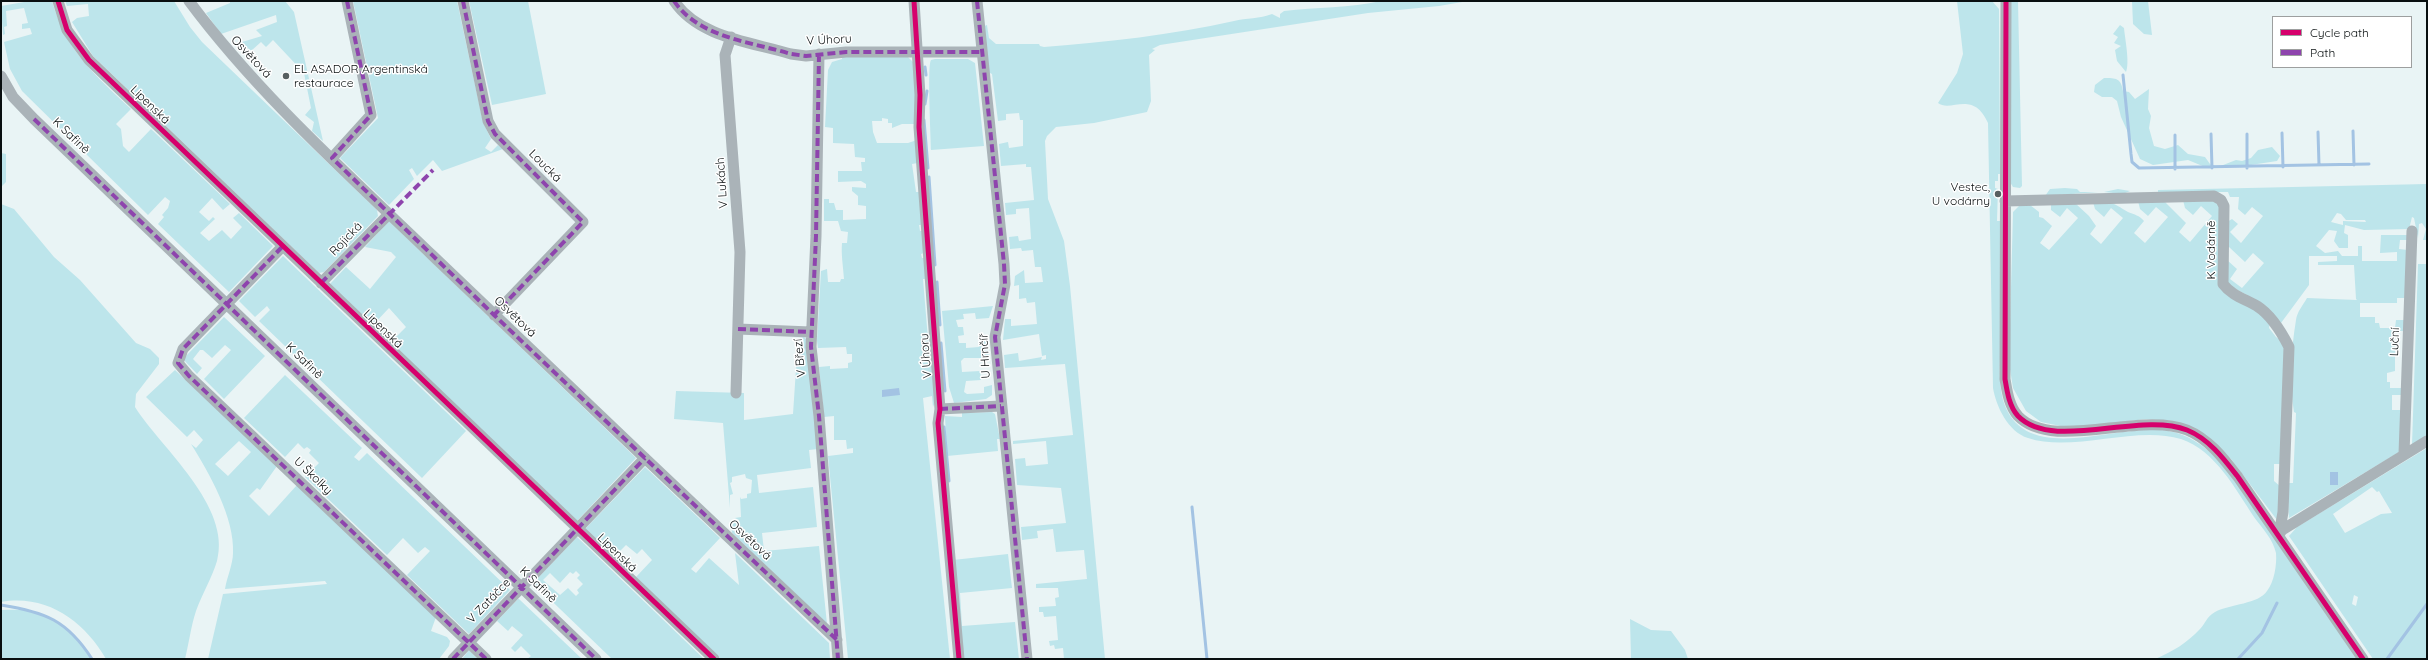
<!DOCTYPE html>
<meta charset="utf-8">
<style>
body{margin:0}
#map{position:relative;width:2428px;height:660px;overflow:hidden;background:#e9f4f5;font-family:Quicksand,sans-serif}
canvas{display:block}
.frame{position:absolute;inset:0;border:2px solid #090f10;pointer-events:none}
.legend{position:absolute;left:2272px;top:16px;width:140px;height:52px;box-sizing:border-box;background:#fff;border:1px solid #9d9f9f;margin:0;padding:5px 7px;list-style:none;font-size:12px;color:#090f10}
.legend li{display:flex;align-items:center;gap:8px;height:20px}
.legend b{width:20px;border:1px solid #9d9f9f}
</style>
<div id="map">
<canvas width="2428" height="660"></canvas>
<div class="frame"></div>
<ul class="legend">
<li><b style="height:5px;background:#d6006c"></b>Cycle path</li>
<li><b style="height:5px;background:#8e44ad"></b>Path</li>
</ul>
</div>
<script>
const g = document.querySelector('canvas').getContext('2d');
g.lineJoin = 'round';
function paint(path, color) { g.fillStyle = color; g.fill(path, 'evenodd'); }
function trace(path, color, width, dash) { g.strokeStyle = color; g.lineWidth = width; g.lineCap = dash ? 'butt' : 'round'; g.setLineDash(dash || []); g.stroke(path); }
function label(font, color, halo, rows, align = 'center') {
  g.font = font + ' Quicksand,sans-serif'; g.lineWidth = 3; g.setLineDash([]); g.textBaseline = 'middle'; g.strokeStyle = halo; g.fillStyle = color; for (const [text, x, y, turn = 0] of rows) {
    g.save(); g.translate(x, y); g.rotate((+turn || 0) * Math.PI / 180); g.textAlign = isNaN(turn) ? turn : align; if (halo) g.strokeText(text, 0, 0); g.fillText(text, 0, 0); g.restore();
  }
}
paint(new Path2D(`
 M 30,1 L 52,1 C 66,51 95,75 131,109 L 116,124 L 121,129 L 123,146 L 129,152 L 151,129 L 230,204 L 223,210 L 212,198 L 199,212 L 209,221 L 213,217 L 215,219 L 200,233 L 209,241 L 222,230 L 231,239 L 242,227 L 233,218 L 239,213 L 273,246 L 229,292 L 158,224 L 164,217 L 162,215 L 168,208 L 170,201 L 165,197 L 148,215 L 22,91 L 10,69 L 4,42 L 32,34 L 30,28 L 22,29 L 22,24 L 28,23 L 24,8 L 6,11 L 7,26 L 4,27 L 5,34 L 3,35 L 1,6 Z
 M 65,1 L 174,1 L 190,27 L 202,42 L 377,210 L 378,216 L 324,272 L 319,273 L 93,56 L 72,22 L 77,18 L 89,16 L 88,4 L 67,6 Z
 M 230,1 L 285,1 L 294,12 L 323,141 L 312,131 L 314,122 L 305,115 L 311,108 L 304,73 L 273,40 L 266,47 L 261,42 L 251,51 L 242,42 L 262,36 L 256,30 L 277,22 L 276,15 L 221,34 L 206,13 L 230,3 Z
 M 353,1 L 457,1 L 483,122 L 491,139 L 485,148 L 491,152 L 498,145 L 503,149 L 442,171 L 433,160 L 417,176 L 412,168 L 409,170 L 414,179 L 389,205 L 340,158 L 378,118 Z
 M 469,1 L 528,1 L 546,94 L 492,105 Z
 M 1381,1 L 1468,1 L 1439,6 L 1368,13 L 1160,45 L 1152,49 L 1155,50 L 1149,55 L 1151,101 L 1147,112 L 1094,123 L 1056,127 L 1047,136 L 1045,141 L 1048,199 L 1064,241 L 1070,286 L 1105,659 L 1064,659 L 1063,648 L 1055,649 L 1054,645 L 1050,646 L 1049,641 L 1058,640 L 1056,616 L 1044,617 L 1043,612 L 1039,612 L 1039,607 L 1056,606 L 1055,598 L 1059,597 L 1058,588 L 1036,588 L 1036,584 L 1087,579 L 1084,550 L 1056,552 L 1053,529 L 1037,531 L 1038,538 L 1022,540 L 1021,527 L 1066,523 L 1061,488 L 1017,485 L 1015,459 L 1025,458 L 1026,466 L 1048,464 L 1046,441 L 1013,444 L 1013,441 L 1073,435 L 1065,364 L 1005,368 L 1004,355 L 1018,353 L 1019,361 L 1042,357 L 1041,360 L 1046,359 L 1046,355 L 1042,356 L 1039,334 L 1003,340 L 1005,319 L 1011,319 L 1011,326 L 1037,324 L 1035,302 L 1027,303 L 1026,298 L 1019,299 L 1019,285 L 1014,286 L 1015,276 L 1024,270 L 1025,283 L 1043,282 L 1041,267 L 1035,267 L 1033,250 L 1022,251 L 1021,248 L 1010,249 L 1009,237 L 1018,236 L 1019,241 L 1031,239 L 1029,208 L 1016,209 L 1016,214 L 1006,215 L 1005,203 L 1034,200 L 1031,167 L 1026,167 L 1026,164 L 1001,166 L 999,144 L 1008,142 L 1009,148 L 1023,146 L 1023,120 L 1020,120 L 1019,113 L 1006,114 L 1006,120 L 998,121 L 992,74 L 988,72 L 984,26 L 987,25 L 989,38 L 996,44 L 1039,44 L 1040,46 L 1044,47 C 1108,42 1171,35 1234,21 C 1246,18 1260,19 1272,14 L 1280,18 L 1280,14 L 1284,11 C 1316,7 1350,8 1381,1 Z
 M 1957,1 L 1992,1 L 1999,9 L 2000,174 L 1998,174 L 1998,181 L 1995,181 L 1995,188 L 1998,189 L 1997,221 L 2001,221 C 2001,261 2001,300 2001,339 C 2000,359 1998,381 2003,400 C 2023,467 2113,425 2161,430 C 2188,432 2208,448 2225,467 L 2358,659 L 2155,659 C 2172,652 2187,643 2200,629 C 2206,623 2206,617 2215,612 C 2230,604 2259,604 2267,591 C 2274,582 2277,565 2276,553 C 2273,539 2262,528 2254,517 C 2236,490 2215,450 2181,439 C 2135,425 2073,453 2028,438 C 2008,432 1996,406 1993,388 L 1988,123 C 1973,89 1951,113 1938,103 L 1957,73 L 1963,54 Z
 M 2010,1 L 2018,1 L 2022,186 L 2020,188 L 2013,187 L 2010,182 Z
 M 2132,1 L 2148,1 L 2152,35 L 2144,34 L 2133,24 Z
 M 2120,25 L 2124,28 C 2125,39 2130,63 2126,72 L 2117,61 L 2115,50 L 2121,46 L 2114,43 L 2118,37 L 2113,34 Z
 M 842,57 L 908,57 L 915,64 L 915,124 L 902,124 L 892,128 L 892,123 L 888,123 L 888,119 L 882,118 L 882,121 L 872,121 L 873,132 L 877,143 L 908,143 L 917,140 L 918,163 L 912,164 L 916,192 L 920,192 L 923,225 L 919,225 L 920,231 L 924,231 L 924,253 L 921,254 L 922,258 L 925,258 L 925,279 L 923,279 L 930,363 L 935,363 L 936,399 L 933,407 L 932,396 L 923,398 L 950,659 L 848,659 L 828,456 L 853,453 L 853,448 L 847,449 L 846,440 L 834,440 L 834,416 L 824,417 L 819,367 L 830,366 L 830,369 L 848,368 L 848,363 L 852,362 L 852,354 L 847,354 L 846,347 L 818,348 L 817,341 L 821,271 L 827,269 L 828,282 L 840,282 L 841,279 L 844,279 C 843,265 841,254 842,243 L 847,243 L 848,232 L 841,231 L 838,221 L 824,221 L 824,199 L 829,199 L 829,203 L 834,203 L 836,210 L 843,210 L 843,220 L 866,219 L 866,206 L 858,205 L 858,196 L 852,191 L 852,187 L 866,188 L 866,184 L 861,181 L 838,182 L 838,171 L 862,171 L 861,162 L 865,162 L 865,158 L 855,157 L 854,144 L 833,143 L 833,128 L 825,127 L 828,70 L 832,62 L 842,59 Z
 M 935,59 L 968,59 L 975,63 L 984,146 L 931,150 C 931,136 927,66 931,60 Z
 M 2104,78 C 2116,78 2121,78 2123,91 L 2129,92 L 2135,99 L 2149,89 L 2148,109 L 2151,116 L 2149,128 L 2154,146 L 2165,149 L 2178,145 L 2188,154 L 2205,157 L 2210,164 L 2218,167 L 2236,160 L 2242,161 L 2251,158 L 2258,150 L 2272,147 L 2280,156 L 2277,161 L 2244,166 L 2216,167 L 2205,167 L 2188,160 L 2153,165 L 2140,159 L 2121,117 L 2117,101 L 2112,97 L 2102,97 L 2094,92 L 2095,85 Z
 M 1,153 L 6,154 L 6,182 L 1,187 Z
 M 2427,184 L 2427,240 L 2423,240 L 2426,229 L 2422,223 L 2419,224 L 2418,238 L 2414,218 L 2412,217 L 2409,229 L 2364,230 L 2345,225 L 2344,233 L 2348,235 L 2348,248 L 2339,248 L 2334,241 L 2337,231 L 2329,230 L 2316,246 L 2325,253 L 2338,251 L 2342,256 L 2358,256 L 2358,246 L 2362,246 L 2362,261 L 2397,261 L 2397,252 L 2380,253 L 2381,235 L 2408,235 L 2408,240 L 2400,240 L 2399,249 L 2408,250 L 2406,298 L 2397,298 L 2397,303 L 2360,303 L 2360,317 L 2375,317 L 2375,323 L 2379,323 L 2380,328 L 2395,328 L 2396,320 L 2405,320 L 2405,331 L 2395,331 L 2395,371 L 2387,373 L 2387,382 L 2390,382 L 2390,388 L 2403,388 L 2401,395 L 2392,395 L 2392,410 L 2402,410 L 2401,451 L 2289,518 L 2287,483 L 2293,483 L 2296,413 L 2294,412 C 2289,383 2291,350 2296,320 C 2297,312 2303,305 2307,298 L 2357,300 L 2356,299 L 2354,265 L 2318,265 L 2318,262 L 2337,261 L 2337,256 L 2309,256 L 2309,285 L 2281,323 L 2261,303 L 2227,284 L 2227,260 L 2237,269 L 2230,279 L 2242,288 L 2264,263 L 2253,253 L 2245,262 L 2229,247 L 2227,222 L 2232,219 L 2238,224 L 2230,232 L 2241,243 L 2263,216 L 2252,207 L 2245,215 L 2238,209 L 2239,197 L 2230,197 L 2228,192 L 2158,192 L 2158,190 ZM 2337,213 L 2341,214 L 2346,220 L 2365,220 L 2366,222 L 2343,221 L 2343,225 L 2331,222 Z
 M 2065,188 L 2077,189 L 2080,192 L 2098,192 L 2045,196 L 2050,189 Z
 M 2118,189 L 2130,191 L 2123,194 L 2104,192 Z
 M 2183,200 L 2216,201 L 2220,208 L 2219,277 L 2270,323 L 2269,328 L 2276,337 L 2285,343 L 2281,464 L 2274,464 L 2274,481 L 2281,487 L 2277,520 L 2231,459 L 2182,424 L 2172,421 L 2146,419 L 2070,428 L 2041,422 L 2026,411 L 2013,388 L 2009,363 L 2013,212 L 2019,206 L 2030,205 L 2039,212 L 2039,217 L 2043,218 L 2052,226 L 2040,243 L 2049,250 L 2078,218 L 2067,208 L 2060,217 L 2051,210 L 2051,204 L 2075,203 L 2089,216 L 2096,226 L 2090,234 L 2101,244 L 2123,218 L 2111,208 L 2104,217 L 2095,209 L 2093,202 C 2114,202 2111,202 2128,212 C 2135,215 2139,215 2144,221 L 2134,233 L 2145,243 L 2168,217 L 2156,207 L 2148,216 L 2140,209 L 2138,201 L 2164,201 L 2186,223 L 2179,232 L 2190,242 L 2212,216 L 2201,206 L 2193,215 L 2185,208 Z
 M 1,204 L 14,209 L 54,257 L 80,280 L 136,343 L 150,349 L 159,358 L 159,364 L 136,394 L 135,407 C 161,448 232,506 217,561 C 212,578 202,594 196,611 C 191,626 189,643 185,659 L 106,659 C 84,621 47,594 1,602 Z
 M 389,221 L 636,458 L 577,521 L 380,332 L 385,327 L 396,337 L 406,327 L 389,308 L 373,325 L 330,284 L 346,267 L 370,289 L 396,257 L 391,252 L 365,247 Z
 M 283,256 L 466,431 L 422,478 L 259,321 L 270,310 L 267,306 L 255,317 L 239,301 Z
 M 2418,264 L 2427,264 L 2427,436 L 2412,445 Z
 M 993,306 L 989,318 L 976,319 L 975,313 L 963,314 L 964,319 L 956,320 L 958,327 L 963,327 L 964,335 L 958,336 L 959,343 L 966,343 L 966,348 L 979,347 L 979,341 L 987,340 L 989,358 L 964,358 L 961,361 L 962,372 L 980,371 L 981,380 L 966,381 L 964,392 L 967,394 L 984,393 L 984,387 L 992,385 L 992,395 L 986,399 L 954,403 L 949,387 L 942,311 Z
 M 224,317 L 265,356 L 224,399 L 204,379 L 231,350 L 225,345 L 212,358 L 203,350 L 200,350 L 193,359 L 202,368 L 197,374 L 183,359 Z
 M 804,337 L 807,340 L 818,449 L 809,450 L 811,468 L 757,475 L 759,493 L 813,487 L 817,527 L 762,533 L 764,551 L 819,546 L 827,624 L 732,533 L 731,522 L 739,524 L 739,520 L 735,518 L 741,517 L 740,497 L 741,499 L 747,498 L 747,494 L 751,493 L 752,480 L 746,478 L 745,474 L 732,477 L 732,482 L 730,483 L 733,494 L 730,495 L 730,508 L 723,423 L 674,419 L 676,391 L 744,393 L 744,420 L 793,414 L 798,339 Z
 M 175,370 L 277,466 L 260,490 L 257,488 L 249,496 L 269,516 L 297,485 L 436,617 L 431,631 L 447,637 L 450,641 L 449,646 L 439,659 L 208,659 L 223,594 L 327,584 L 325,581 L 225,589 C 227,577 233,564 233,553 C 235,518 209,473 191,444 L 196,448 L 203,440 L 194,430 L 187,437 L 146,397 ZM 239,441 L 251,452 L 228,476 L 215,464 Z
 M 285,375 L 362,448 L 354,457 L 359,461 L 367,453 L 510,590 L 469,634 L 407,575 L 430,551 L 425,547 L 418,553 L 403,538 L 387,555 L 305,477 L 319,463 L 309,453 L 311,450 L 307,447 L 304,449 L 298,443 L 285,457 L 244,418 Z
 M 962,413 L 992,412 L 995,414 L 1000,439 L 997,439 L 998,451 L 947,456 L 945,416 L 962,417 Z
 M 2427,448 L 2427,659 L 2373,659 L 2289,536 L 2297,527 ZM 2372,487 L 2377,492 L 2379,491 L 2392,513 L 2381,514 L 2345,533 L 2333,514 ZM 2354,595 L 2358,597 L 2356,606 L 2352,604 Z
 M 645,467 L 720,538 L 691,569 L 696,573 L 709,558 L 739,585 L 735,553 L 829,643 L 830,659 L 721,659 L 636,577 L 652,560 L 642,549 L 637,554 L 626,545 L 614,557 L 585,529 Z
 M 577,537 L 704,659 L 612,659 L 533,583 ZM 576,571 L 580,575 L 577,578 L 583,584 L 577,590 L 579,593 L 576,596 L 568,588 L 560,595 L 543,580 L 550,573 L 560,583 L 570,572 L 573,574 Z
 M 1008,554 L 1012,588 L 960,593 L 962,626 L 1015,622 L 1019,659 L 962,659 L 953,560 Z
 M 518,599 L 519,599 L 582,659 L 527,659 L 531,656 L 521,646 L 515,652 L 511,648 L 523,635 L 512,626 L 508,631 L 497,621 Z
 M 1,610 C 12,610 25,609 36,612 C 59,618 80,640 93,659 L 1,659 Z
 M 1630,619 L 1651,630 L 1671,631 L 1685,650 L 1688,659 L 1631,659 Z
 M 469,650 L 478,659 L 462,659 Z`), '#bde5eb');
paint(new Path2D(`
 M 899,388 L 900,395 L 882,397 L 882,390 Z
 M 2330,472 L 2338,472 L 2338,485 L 2330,485 Z`), '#a3c3e3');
trace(new Path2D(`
 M 925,67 L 926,75
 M 2123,75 L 2131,154 L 2132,162 L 2139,168 L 2369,164
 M 925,104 L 927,91
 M 924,120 L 928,168
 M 2353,131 L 2354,165
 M 2318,132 L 2319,165
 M 2282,133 L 2283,167
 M 2211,134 L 2212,168
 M 2175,135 L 2175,169
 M 2247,168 L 2247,134
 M 929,177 L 935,265
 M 937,282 L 940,325
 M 941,343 L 945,391
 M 944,427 L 949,481
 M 1192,507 L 1207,659
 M 1,605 C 45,612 67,620 92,659
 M 2238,659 L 2262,633 L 2277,603
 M 2387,659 L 2427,604`), '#a3c3e3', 3);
trace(new Path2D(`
 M 58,1 L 67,30 L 89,60 L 714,659
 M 189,1 C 259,95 348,174 432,255 C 566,384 702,512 837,640
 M 463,1 L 488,121 L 495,134 L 583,222 L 494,315
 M 674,1 C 699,38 752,42 791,54 L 806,56 L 846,52 L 981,52
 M 914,1 L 920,95 L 919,127 L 940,409 L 938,423 L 959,659
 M 977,1 L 1004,264 L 1005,284 L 995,337 L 1027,659
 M 2006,1 L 2005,379 C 2007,391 2009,406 2018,416 C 2053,452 2139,411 2187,430 C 2209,439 2224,459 2238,477 L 2363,659
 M 731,37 L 725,55 L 740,252 L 736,393
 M 819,54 L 816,236 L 811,347 L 819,416 L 838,659
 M 1,76 L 13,97 L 34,119 L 596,659
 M 332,158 L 371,115 L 347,1
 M 2005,201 L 2214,196 L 2221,200 L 2224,206 L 2223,284 C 2232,296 2245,299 2257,306 C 2271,315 2282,333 2289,347 L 2283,512 L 2279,535
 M 282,247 L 183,349 L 178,363 L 189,376 L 486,659
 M 321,283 L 389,214
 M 738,329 L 810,332
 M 940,409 L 1001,406
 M 2404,454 L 2412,231
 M 2279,535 L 2282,530 L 2427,441
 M 453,659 L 645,458`), '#aab3b8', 11);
trace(new Path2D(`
 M 347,1 L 371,115 L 332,158 L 494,315 L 837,640
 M 463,1 L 488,121 L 495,134 L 583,222 L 494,315
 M 674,1 C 699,38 752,42 791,54 L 806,56 L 846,52 L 981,52
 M 977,1 L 1004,264 L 1005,284 L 995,337 L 1027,659
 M 819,54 L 816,236 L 811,347 L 819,416 L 838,659
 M 34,119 L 596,659
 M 282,247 L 183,349 L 178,363 L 189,376 L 486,659
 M 321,283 L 433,170
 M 738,329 L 810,332
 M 940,409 L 1001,406
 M 453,659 L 645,458`), '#8e44ad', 4, [8, 4]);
trace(new Path2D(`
 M 58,1 L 67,30 L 89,60 L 714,659
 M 914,1 L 920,95 L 919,127 L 940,409 L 938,423 L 959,659
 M 2006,1 L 2005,379 C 2007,391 2009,406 2018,416 C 2053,452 2139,411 2187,430 C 2209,439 2224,459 2238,477 L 2363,659`), '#d6006c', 5);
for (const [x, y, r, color] of [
 [286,76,4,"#575f60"],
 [1998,194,4,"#575f60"]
]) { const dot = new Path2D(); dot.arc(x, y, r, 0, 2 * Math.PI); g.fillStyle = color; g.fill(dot); trace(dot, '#fff', 1.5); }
label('12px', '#090f10', '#fff', [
 ["V Úhoru",829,40,-3],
 ["Osvětová",251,57,47],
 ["Lipenská",150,105,44],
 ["K Safině",71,136,44],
 ["Loucká",545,166,45],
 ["V Lukách",722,183,-94],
 ["Rojická",346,239,-46],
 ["K Vodárně",2211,250,-90],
 ["Osvětová",515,317,44],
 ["Lipenská",383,329,44],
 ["Luční",2395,342,-88],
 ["V Úhoru",926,356,-94],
 ["U Hrnčíř",985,356,-93],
 ["V Březí",800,358,-95],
 ["K Safině",304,361,44],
 ["U Školky",313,476,44],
 ["Osvětová",750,540,43],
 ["Lipenská",617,553,44],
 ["K Safině",538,585,44],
 ["V Zatáčce",489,601,-46]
]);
label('12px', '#090f10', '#fff', [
 ["EL ASADOR Argentinská",294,69],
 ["restaurace",294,83],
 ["Vestec,",1990,187,"right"],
 ["U vodárny",1990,201,"right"]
], 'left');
</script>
